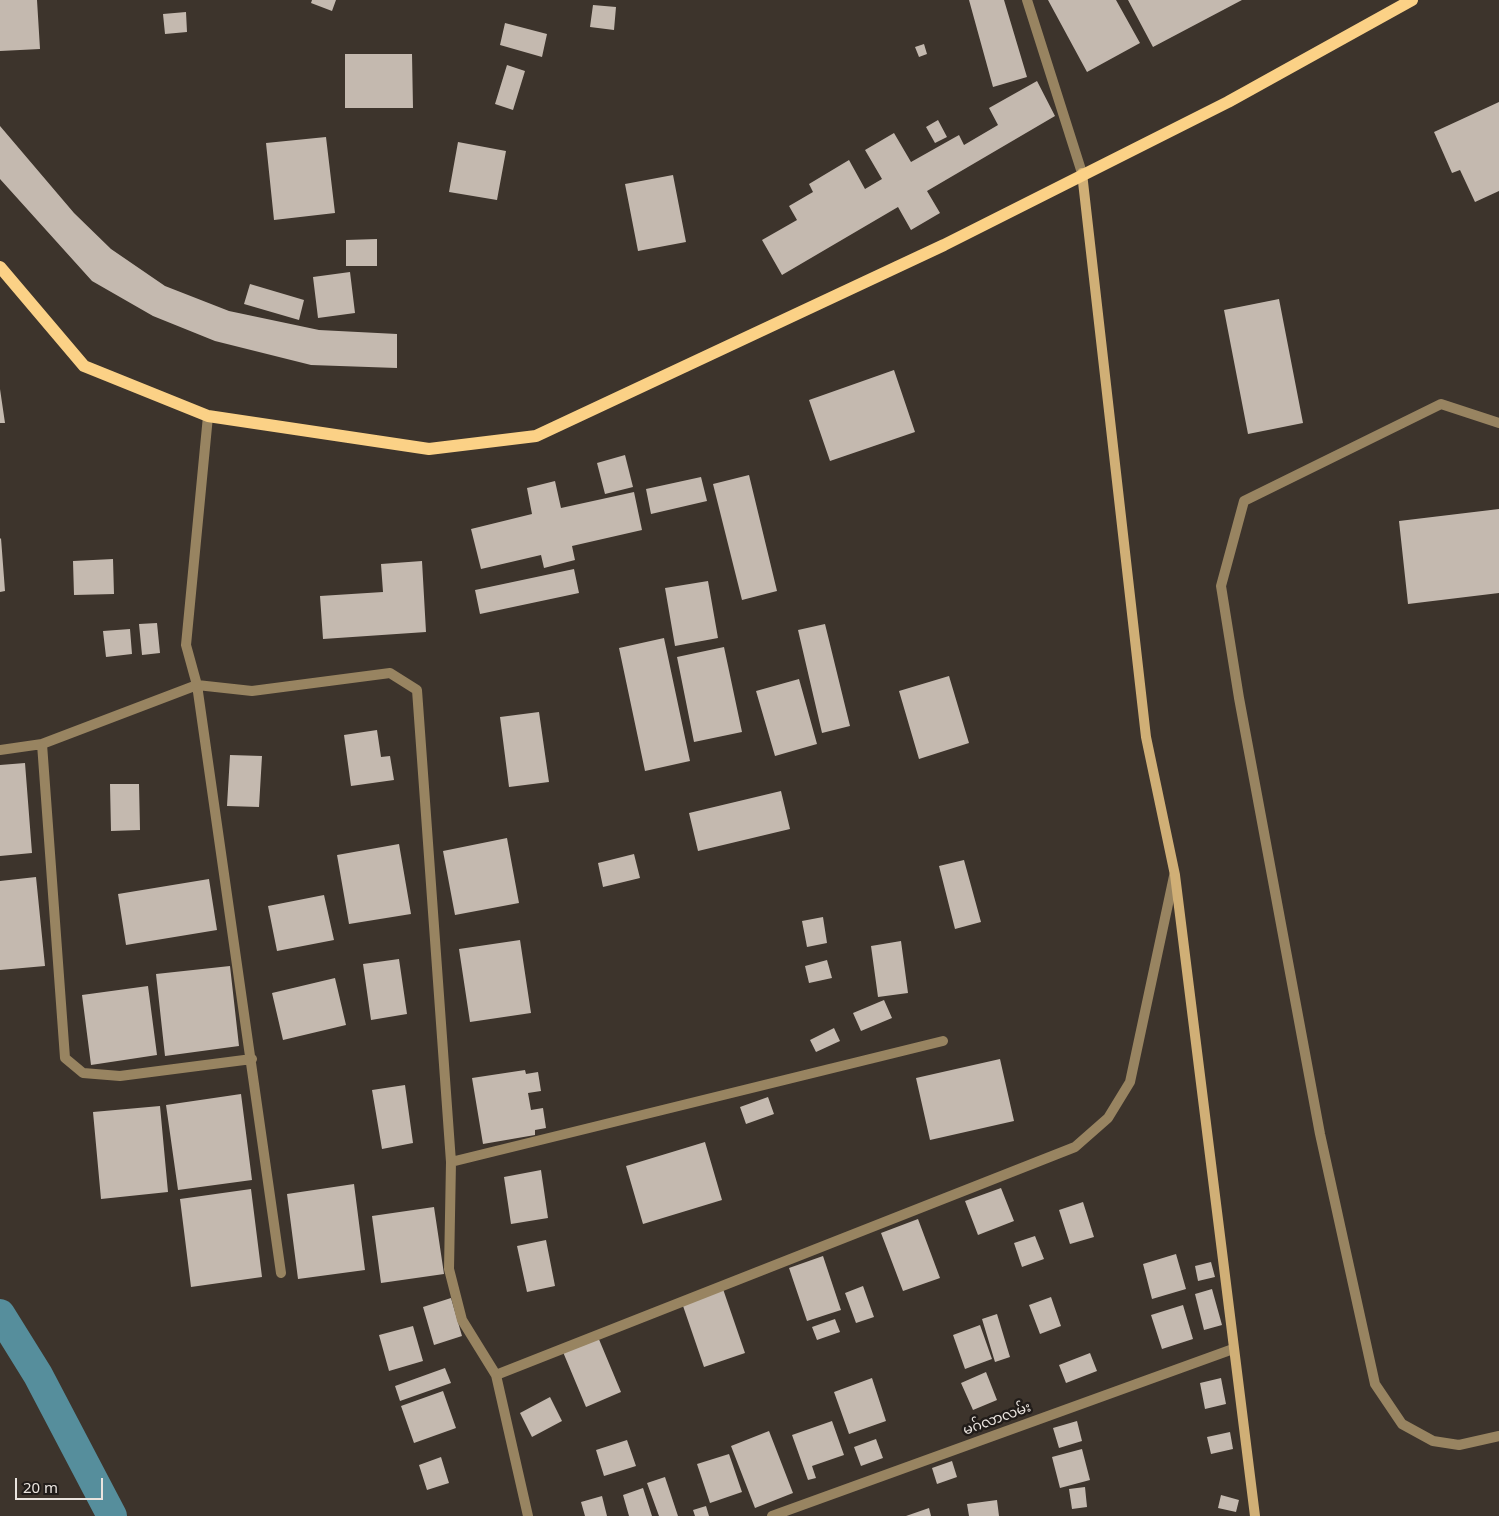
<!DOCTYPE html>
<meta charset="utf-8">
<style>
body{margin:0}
#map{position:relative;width:1499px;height:1516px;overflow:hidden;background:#3d342c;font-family:"Noto Sans",sans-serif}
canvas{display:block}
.scale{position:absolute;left:15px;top:1478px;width:88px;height:22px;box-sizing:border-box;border:2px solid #eae4df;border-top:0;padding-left:6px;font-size:15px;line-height:18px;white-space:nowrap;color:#eae4df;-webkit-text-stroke:4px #211c19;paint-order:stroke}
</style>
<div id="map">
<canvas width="1499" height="1516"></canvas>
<div class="scale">20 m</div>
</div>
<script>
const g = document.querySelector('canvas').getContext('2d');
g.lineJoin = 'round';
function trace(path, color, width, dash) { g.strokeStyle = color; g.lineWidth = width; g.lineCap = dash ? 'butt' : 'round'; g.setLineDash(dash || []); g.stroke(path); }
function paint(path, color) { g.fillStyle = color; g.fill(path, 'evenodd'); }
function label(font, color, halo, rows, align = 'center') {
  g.font = font + ' "Noto Sans","Noto Sans Myanmar",sans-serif'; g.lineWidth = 5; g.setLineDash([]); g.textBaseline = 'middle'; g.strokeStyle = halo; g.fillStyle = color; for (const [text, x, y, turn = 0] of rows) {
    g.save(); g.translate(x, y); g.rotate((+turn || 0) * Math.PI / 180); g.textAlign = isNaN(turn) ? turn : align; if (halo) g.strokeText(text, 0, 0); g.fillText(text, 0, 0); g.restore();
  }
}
trace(new Path2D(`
 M 0,1314 L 38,1375 L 112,1516`), '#568e9c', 30);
paint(new Path2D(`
 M 0,0 L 37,0 L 40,49 L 0,51 Z
 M 312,0 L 336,0 L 332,11 L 311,3 Z
 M 969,0 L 1004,0 L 1027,77 L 993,87 Z
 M 1048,0 L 1116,0 L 1140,43 L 1087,72 Z
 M 1128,0 L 1242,0 L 1153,47 Z
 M 593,5 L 616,7 L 614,30 L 590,27 Z
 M 186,12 L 187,32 L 165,34 L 163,14 Z
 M 505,23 L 547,34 L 542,57 L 500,45 Z
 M 924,44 L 927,54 L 919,57 L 915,47 Z
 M 345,54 L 412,54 L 413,108 L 345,108 Z
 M 507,65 L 525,71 L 513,110 L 495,104 Z
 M 1037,81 L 1055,116 L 927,191 L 940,213 L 911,230 L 898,207 L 782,275 L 762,240 L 797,220 L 789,206 L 813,192 L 809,184 L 849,160 L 865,189 L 882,179 L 865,150 L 894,133 L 911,162 L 959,135 L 964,145 L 998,125 L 989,108 Z
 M 1499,102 L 1499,191 L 1475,202 L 1460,170 L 1452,173 L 1434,132 Z
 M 938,120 L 947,137 L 935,143 L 926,127 Z
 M 0,126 L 74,213 L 111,249 L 165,286 L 229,311 L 319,330 L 397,334 L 397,368 L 311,365 L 215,341 L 153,316 L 92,281 L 0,179 Z
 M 326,137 L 335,213 L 274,220 L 266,143 Z
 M 458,142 L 506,151 L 497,200 L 449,192 Z
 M 673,175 L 686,242 L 638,251 L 625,184 Z
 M 377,239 L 377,266 L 346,266 L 346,240 Z
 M 350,272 L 355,313 L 318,318 L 313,277 Z
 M 250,284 L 304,300 L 299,320 L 244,304 Z
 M 1279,299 L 1303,423 L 1248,434 L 1224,310 Z
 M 894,370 L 915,432 L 830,461 L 809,400 Z
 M 0,389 L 5,423 L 0,423 Z
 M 625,455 L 633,487 L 605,494 L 597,463 Z
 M 749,475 L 777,591 L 742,600 L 713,484 Z
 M 701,477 L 707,501 L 651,514 L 646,489 Z
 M 555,481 L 561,508 L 634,492 L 642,530 L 572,546 L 575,560 L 544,568 L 541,555 L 481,569 L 471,529 L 532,514 L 527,488 Z
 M 1499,509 L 1499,593 L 1408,604 L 1399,521 Z
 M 1,538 L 5,591 L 0,592 L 0,539 Z
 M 113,559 L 114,594 L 74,595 L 73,561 Z
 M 422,561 L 426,632 L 323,639 L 320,596 L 383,592 L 381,564 Z
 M 574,569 L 579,593 L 480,614 L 475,590 Z
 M 708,581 L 718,638 L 675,646 L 665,588 Z
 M 157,623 L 160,653 L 142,655 L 139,624 Z
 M 825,624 L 850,726 L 822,733 L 798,630 Z
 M 130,629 L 132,654 L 106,657 L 103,631 Z
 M 664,638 L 690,761 L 645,771 L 619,648 Z
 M 724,647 L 742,732 L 694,742 L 677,657 Z
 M 949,676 L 969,743 L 919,759 L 899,691 Z
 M 799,679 L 817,744 L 775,756 L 756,691 Z
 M 539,712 L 549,782 L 509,787 L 500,717 Z
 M 377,730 L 381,757 L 390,756 L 394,780 L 351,786 L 344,735 Z
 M 230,755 L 262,756 L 259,807 L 227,806 Z
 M 25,763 L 32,853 L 0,856 L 0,765 Z
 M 110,784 L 139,784 L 140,830 L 111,831 Z
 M 781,791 L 790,829 L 698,851 L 689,813 Z
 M 507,838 L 519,903 L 455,915 L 443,851 Z
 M 399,844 L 411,914 L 349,924 L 337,855 Z
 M 634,854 L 640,878 L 603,887 L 598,863 Z
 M 964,860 L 981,922 L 955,929 L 939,866 Z
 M 36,877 L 45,966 L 0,970 L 0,881 Z
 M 209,879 L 217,930 L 126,945 L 118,894 Z
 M 324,895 L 334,940 L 277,951 L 268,906 Z
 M 823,917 L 827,943 L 807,947 L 802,921 Z
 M 520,940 L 531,1013 L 470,1022 L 459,949 Z
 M 901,941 L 908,993 L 878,997 L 871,946 Z
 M 399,959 L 407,1014 L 371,1020 L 363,964 Z
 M 827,960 L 832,978 L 809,983 L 805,966 Z
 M 230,966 L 239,1046 L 165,1056 L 156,974 Z
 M 335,978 L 346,1025 L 283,1040 L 272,993 Z
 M 148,986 L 157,1055 L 91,1065 L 82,995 Z
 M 884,1000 L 892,1018 L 861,1031 L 853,1013 Z
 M 834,1028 L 840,1041 L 816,1052 L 810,1040 Z
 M 1000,1059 L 1014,1121 L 930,1140 L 916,1078 Z
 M 525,1070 L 526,1074 L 538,1072 L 541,1091 L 528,1093 L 531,1110 L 543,1108 L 546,1128 L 535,1130 L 535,1135 L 483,1144 L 472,1078 Z
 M 405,1085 L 413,1143 L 382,1149 L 372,1090 Z
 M 241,1094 L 252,1180 L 178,1190 L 166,1105 Z
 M 768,1097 L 774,1114 L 746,1124 L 740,1107 Z
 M 160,1106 L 168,1192 L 101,1199 L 93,1112 Z
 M 705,1142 L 722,1200 L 643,1224 L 626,1166 Z
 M 541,1170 L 548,1218 L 511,1224 L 504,1177 Z
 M 354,1184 L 365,1270 L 298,1279 L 287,1194 Z
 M 1001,1188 L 1014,1221 L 978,1235 L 965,1201 Z
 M 251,1189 L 262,1277 L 191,1287 L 180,1199 Z
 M 1083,1202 L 1094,1237 L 1070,1244 L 1059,1210 Z
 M 434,1207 L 444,1274 L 381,1283 L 372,1216 Z
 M 918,1219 L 940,1278 L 903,1291 L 881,1233 Z
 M 1035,1236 L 1044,1259 L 1022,1267 L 1014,1243 Z
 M 546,1240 L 555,1286 L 527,1292 L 517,1246 Z
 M 1176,1254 L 1186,1289 L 1152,1299 L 1143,1264 Z
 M 823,1256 L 841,1310 L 807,1321 L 789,1268 Z
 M 1211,1262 L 1215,1277 L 1198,1281 L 1195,1266 Z
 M 863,1286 L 874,1317 L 856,1323 L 845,1293 Z
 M 723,1289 L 745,1353 L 704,1367 L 682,1303 Z
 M 1212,1289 L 1222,1325 L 1204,1330 L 1195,1294 Z
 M 1051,1297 L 1061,1326 L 1040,1334 L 1029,1305 Z
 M 451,1298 L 462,1336 L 434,1345 L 423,1307 Z
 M 1183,1305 L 1193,1339 L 1162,1349 L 1151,1315 Z
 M 997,1314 L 1010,1357 L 995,1362 L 982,1319 Z
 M 835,1319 L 840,1332 L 817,1340 L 812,1327 Z
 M 980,1325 L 992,1359 L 965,1369 L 953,1335 Z
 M 413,1326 L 423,1361 L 389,1371 L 379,1335 Z
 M 598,1337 L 621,1392 L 586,1407 L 563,1352 Z
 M 1090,1353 L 1097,1371 L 1066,1383 L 1059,1365 Z
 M 445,1368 L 451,1383 L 400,1401 L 395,1386 Z
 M 986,1372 L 997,1400 L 973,1410 L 961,1383 Z
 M 872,1378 L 886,1421 L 849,1434 L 834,1392 Z
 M 1221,1378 L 1226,1404 L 1205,1409 L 1200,1383 Z
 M 443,1391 L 456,1428 L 414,1443 L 401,1406 Z
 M 550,1397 L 562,1421 L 532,1437 L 520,1413 Z
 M 832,1421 L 844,1455 L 812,1466 L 816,1478 L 808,1480 L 792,1435 Z
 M 1077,1421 L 1082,1441 L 1059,1448 L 1053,1428 Z
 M 769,1431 L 793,1493 L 755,1508 L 731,1446 Z
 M 1230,1432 L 1233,1449 L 1211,1454 L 1207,1437 Z
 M 876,1439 L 883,1458 L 861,1466 L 854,1447 Z
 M 627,1440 L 636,1466 L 604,1476 L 596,1450 Z
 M 1082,1449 L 1090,1480 L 1060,1488 L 1052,1457 Z
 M 729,1454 L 742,1492 L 710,1503 L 697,1464 Z
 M 441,1457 L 449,1483 L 427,1490 L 419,1465 Z
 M 952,1461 L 957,1477 L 937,1484 L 932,1468 Z
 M 665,1477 L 678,1516 L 659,1516 L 647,1483 Z
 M 1085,1487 L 1087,1507 L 1072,1509 L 1069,1489 Z
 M 643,1488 L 652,1516 L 629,1516 L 623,1495 Z
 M 1221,1495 L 1239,1500 L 1236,1512 L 1218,1508 Z
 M 602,1496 L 607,1516 L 585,1516 L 581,1502 Z
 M 997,1500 L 999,1516 L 969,1516 L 967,1504 Z
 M 706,1506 L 709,1516 L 695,1516 L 693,1510 Z
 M 929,1508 L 931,1516 L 906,1516 Z`), '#c4b9af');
trace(new Path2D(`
 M 1027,0 L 1082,173
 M 1499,423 L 1441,404 L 1244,501 L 1221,586 L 1239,698 L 1320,1134 L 1375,1384 L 1402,1424 L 1433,1441 L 1459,1445 L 1499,1436`), '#988461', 10);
trace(new Path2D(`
 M 208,416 L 186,645 L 197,685 L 252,691 L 390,673 L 417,690 L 451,1162 L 449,1269 L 462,1320 L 496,1375 L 1075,1147 L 1108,1118 L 1130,1082 L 1174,876
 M 42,744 L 65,1058 L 83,1073 L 120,1076 L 252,1059
 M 0,750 L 42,744 L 197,685 L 281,1273
 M 451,1162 L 943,1041
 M 496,1375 L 528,1516
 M 772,1516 L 1233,1349`), '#988461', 10);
trace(new Path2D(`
 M 1082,173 L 1146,737 L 1175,875 L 1255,1516`), '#d0af76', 10);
trace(new Path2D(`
 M 0,267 L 84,366 L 208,416 L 429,449 L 536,436 L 944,245 L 1228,102 L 1412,0`), '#fbd186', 12);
label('14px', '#eae4df', '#211c19', [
 ["မဂ်လာလမ်း",997,1419,-20]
]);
</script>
